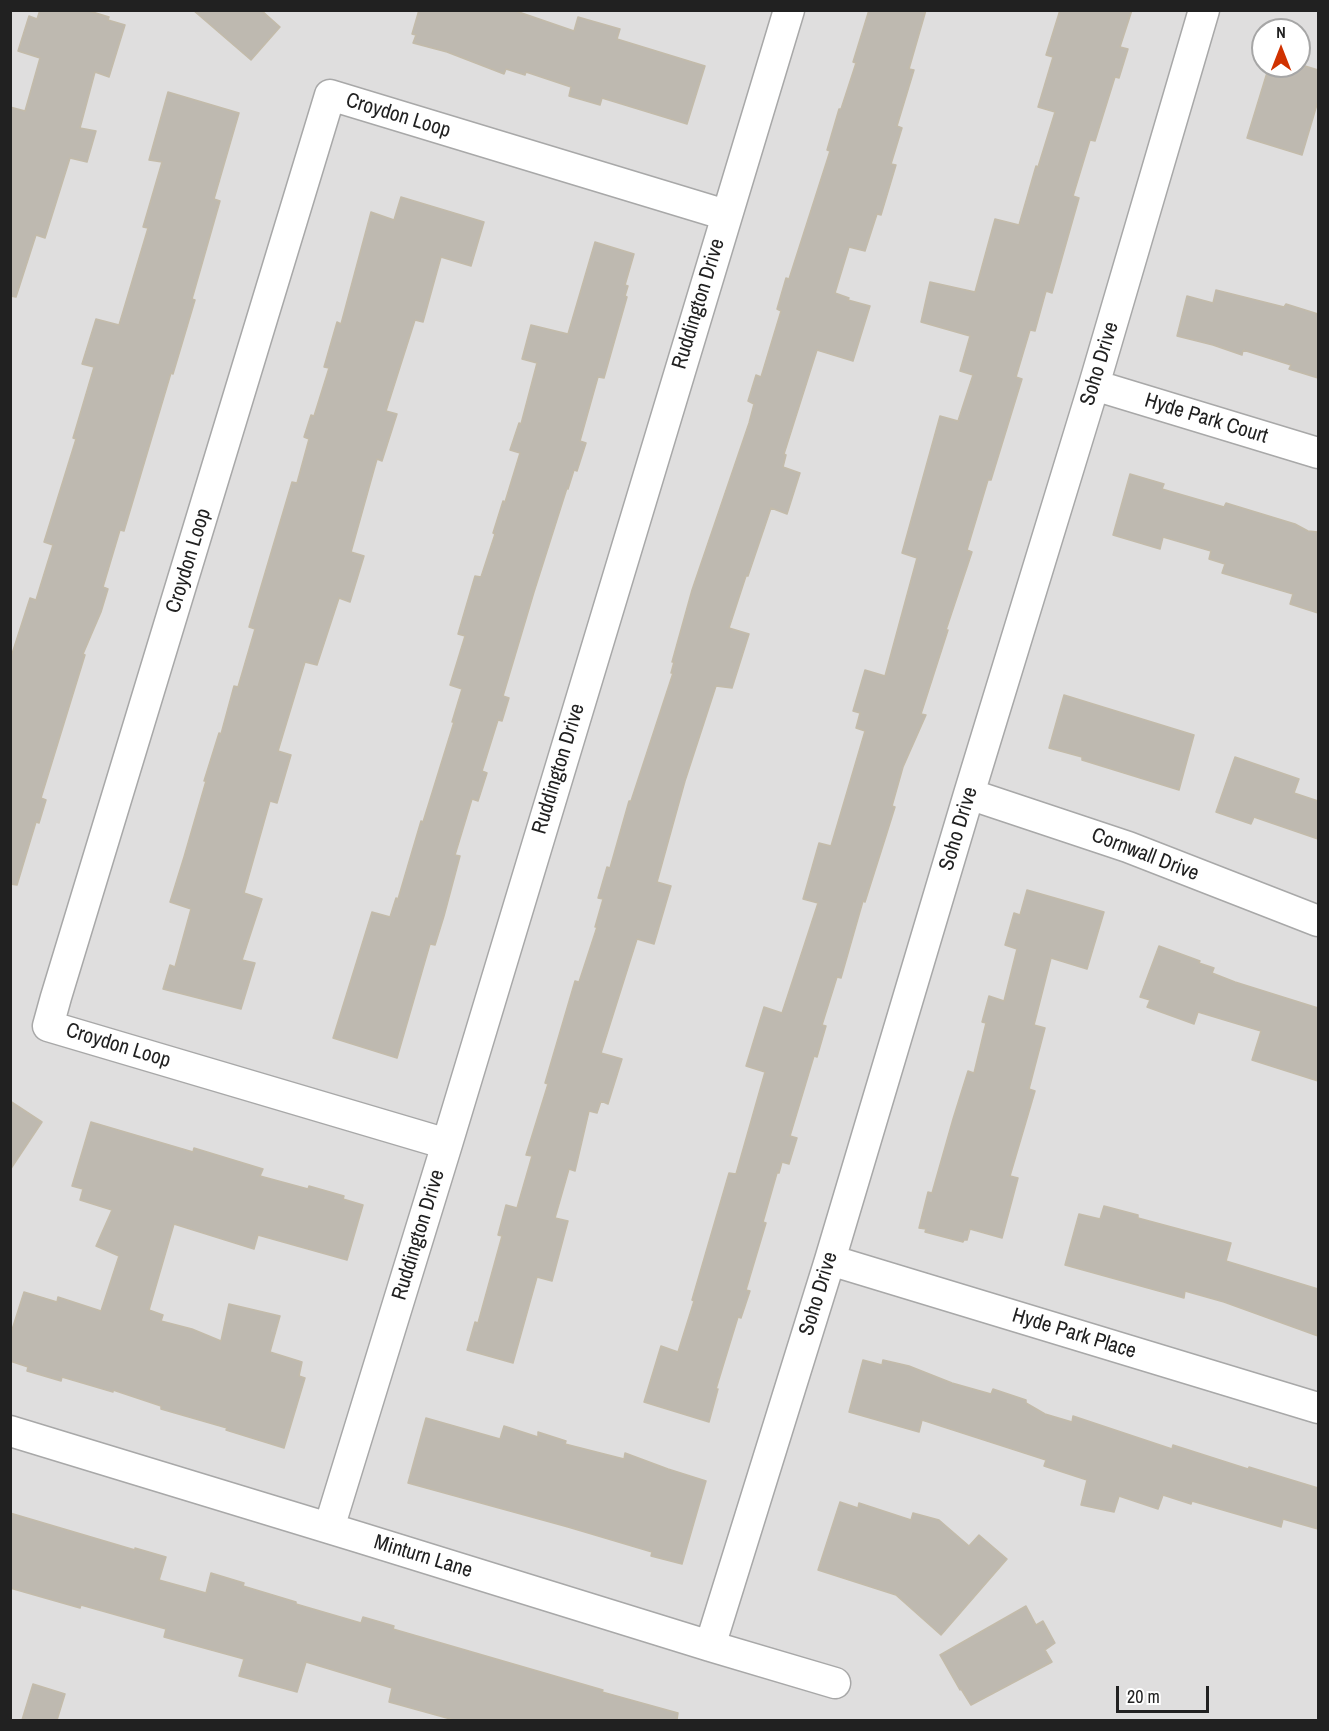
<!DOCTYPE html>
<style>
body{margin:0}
#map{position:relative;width:1329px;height:1731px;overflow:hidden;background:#f1f0e7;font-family:"Archivo Narrow",sans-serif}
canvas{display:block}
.frame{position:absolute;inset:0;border:12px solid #212121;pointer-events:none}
.north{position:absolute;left:1251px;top:18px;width:60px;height:60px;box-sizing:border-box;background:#fff;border:2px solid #a6a6a6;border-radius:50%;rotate:0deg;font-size:16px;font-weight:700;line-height:24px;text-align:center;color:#212121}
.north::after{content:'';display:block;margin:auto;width:21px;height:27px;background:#d03201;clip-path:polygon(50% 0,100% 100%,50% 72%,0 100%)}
.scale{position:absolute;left:1116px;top:1686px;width:93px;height:27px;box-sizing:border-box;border:3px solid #212121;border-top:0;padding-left:8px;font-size:18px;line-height:21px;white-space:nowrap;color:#212121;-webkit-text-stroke:4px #fff;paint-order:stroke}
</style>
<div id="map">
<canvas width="1329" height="1731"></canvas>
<div class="frame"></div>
<div class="north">N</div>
<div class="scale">20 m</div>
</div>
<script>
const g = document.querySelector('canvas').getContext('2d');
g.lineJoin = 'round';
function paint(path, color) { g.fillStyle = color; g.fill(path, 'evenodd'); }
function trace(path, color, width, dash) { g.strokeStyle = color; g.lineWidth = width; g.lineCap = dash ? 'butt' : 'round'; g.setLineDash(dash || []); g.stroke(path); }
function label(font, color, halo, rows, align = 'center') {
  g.font = font + ' "Archivo Narrow",sans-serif'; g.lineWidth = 4.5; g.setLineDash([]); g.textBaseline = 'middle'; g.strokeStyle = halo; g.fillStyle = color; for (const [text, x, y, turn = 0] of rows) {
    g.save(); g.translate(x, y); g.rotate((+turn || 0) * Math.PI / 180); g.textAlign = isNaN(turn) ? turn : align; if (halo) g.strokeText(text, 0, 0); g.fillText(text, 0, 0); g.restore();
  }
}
paint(new Path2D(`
 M 11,11 L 1318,11 L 1318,1720 L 11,1720 ZM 1263,30 L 1299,30 L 1299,66 L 1263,66 Z`), '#dfdede');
const building = new Path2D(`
 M 40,10 L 86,10 L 109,17 L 108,20 L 125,25 L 109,77 L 95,72 L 80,128 L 96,131 L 87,162 L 70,158 L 45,238 L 36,235 L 16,297 L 10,296 L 10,107 L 25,111 L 40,58 L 18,51 L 29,16 L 37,19 Z
 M 193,10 L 261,10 L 280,27 L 251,60 Z
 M 419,10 L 513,10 L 574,31 L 578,17 L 620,29 L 617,39 L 705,66 L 687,124 L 602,98 L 600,105 L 569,96 L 571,87 L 526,72 L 525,75 L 506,69 L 504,74 L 447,52 L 413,43 L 416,35 L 412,34 Z
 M 869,10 L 926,10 L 909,69 L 914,70 L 897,126 L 902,128 L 891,164 L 896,165 L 881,215 L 877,214 L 865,251 L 849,247 L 835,293 L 849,298 L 848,300 L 870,306 L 853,361 L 817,350 L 784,454 L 786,455 L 783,467 L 800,473 L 787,514 L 771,508 L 748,576 L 746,576 L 729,628 L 749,634 L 732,688 L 716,686 L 685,781 L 657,882 L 671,886 L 654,944 L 637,939 L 601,1053 L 622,1059 L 608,1104 L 601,1101 L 597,1113 L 589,1111 L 575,1171 L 569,1169 L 555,1218 L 568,1221 L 552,1281 L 537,1277 L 513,1363 L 467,1350 L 475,1322 L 478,1323 L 502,1236 L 498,1235 L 506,1205 L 517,1208 L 532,1156 L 526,1155 L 548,1084 L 545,1083 L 575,981 L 579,982 L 597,927 L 595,927 L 603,899 L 598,898 L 607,867 L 610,868 L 629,801 L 631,801 L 673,673 L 671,673 L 674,662 L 672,662 L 692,590 L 749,423 L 754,404 L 748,401 L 756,375 L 761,377 L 781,311 L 777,309 L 786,278 L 789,279 L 830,151 L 827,150 L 839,109 L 841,109 L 856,63 L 853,62 Z
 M 1060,10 L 1132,10 L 1120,47 L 1128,49 L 1119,78 L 1115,77 L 1095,141 L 1090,140 L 1073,196 L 1079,198 L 1052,293 L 1046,291 L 1035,331 L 1030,330 L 1016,377 L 1022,379 L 991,480 L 988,480 L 967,550 L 972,552 L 946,630 L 948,630 L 921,714 L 926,715 L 903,767 L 892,806 L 895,807 L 885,839 L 865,902 L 863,901 L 841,978 L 837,977 L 822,1025 L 826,1026 L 817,1057 L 814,1056 L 790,1136 L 797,1138 L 789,1164 L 782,1162 L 779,1173 L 777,1173 L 763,1222 L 766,1223 L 746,1290 L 750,1291 L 741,1318 L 738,1317 L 716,1389 L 718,1389 L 709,1422 L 644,1402 L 661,1346 L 678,1352 L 694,1301 L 692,1300 L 729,1173 L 736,1174 L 765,1072 L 746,1066 L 764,1007 L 782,1013 L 818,903 L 803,899 L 819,843 L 831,846 L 865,731 L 856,728 L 860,713 L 853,711 L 865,670 L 885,676 L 917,558 L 902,553 L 940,416 L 958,421 L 973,375 L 960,371 L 970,336 L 921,322 L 930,282 L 975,292 L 995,219 L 1019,225 L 1036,166 L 1038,167 L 1055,112 L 1038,107 L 1053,57 L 1046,55 Z
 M 1269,66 L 1305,66 L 1318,70 L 1318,101 L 1302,155 L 1247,138 Z
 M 168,92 L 239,113 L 214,199 L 220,201 L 192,299 L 195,300 L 173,374 L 171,373 L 124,531 L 120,530 L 103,587 L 108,589 L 101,612 L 83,654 L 85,655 L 41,798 L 46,800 L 39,823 L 36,822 L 17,885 L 10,884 L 10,660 L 30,598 L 36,600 L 53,545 L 44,542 L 76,439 L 73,438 L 94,367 L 82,364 L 96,319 L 119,325 L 148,228 L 143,227 L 162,162 L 149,160 Z
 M 401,197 L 484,222 L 471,266 L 441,257 L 423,322 L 415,320 L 386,411 L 397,414 L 382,461 L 377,459 L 351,552 L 364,556 L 350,602 L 339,598 L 317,665 L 305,662 L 278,751 L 291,755 L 277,803 L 270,801 L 244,893 L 262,899 L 242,960 L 255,963 L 241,1009 L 163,989 L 170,965 L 175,967 L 191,909 L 170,902 L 184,857 L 206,781 L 204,781 L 219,733 L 221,734 L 234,686 L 238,687 L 255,629 L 249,627 L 292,482 L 297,483 L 309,439 L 304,437 L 311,415 L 314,416 L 329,368 L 324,367 L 337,322 L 341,324 L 371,212 L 394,220 Z
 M 595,242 L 634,254 L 625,285 L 628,286 L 625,296 L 627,297 L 604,378 L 598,377 L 580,441 L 586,443 L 577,471 L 574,470 L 568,489 L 567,488 L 534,592 L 503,696 L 509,698 L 502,721 L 498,720 L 482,771 L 487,773 L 478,801 L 472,799 L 455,855 L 460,856 L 444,916 L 435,945 L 430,944 L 397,1058 L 333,1038 L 372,912 L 390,917 L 396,898 L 398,899 L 421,821 L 423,822 L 454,722 L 452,722 L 462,689 L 450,685 L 465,636 L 458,634 L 475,576 L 481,577 L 495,534 L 493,533 L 503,501 L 505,502 L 520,453 L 510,450 L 519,423 L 521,424 L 537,363 L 522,359 L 531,325 L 568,334 Z
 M 1216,290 L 1284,307 L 1286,304 L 1318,314 L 1318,378 L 1289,369 L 1291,365 L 1243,350 L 1242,355 L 1213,345 L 1177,336 L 1187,296 L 1213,303 Z
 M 1130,474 L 1164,484 L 1162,489 L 1224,507 L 1226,503 L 1295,524 L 1308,531 L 1318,532 L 1318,613 L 1290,604 L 1293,594 L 1222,573 L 1225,564 L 1209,559 L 1211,551 L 1163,537 L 1160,549 L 1113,535 Z
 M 1064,695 L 1194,735 L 1179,790 L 1082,760 L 1082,757 L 1049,748 Z
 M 1235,757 L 1299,779 L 1294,793 L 1318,801 L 1318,839 L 1254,817 L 1251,824 L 1216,812 Z
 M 1027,890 L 1104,912 L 1087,969 L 1051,958 L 1034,1025 L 1045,1028 L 1029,1089 L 1035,1091 L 1010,1176 L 1018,1178 L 1002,1238 L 970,1229 L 967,1240 L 964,1240 L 963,1242 L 925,1232 L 926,1229 L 919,1228 L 928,1192 L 932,1193 L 953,1119 L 968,1071 L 974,1073 L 986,1023 L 982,1022 L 989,996 L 1004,1001 L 1017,949 L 1005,945 L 1014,913 L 1020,915 Z
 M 1159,946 L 1200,961 L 1199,963 L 1214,968 L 1212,973 L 1235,982 L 1318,1008 L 1318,1081 L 1252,1060 L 1261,1031 L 1198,1012 L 1194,1024 L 1147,1007 L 1150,1000 L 1140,997 Z
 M 10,1101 L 42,1122 L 10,1170 Z
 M 91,1122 L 193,1152 L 194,1148 L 263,1169 L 260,1176 L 308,1189 L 309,1186 L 344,1196 L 343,1199 L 363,1205 L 347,1260 L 258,1235 L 254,1249 L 174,1224 L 149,1310 L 163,1315 L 161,1321 L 192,1329 L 221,1341 L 229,1304 L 280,1316 L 270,1352 L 302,1362 L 299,1376 L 305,1378 L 284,1448 L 226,1430 L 227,1428 L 161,1409 L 161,1406 L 113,1390 L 113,1392 L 62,1377 L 61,1381 L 27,1371 L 28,1367 L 10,1361 L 10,1336 L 24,1292 L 57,1302 L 58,1297 L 101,1311 L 119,1256 L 96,1246 L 112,1210 L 80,1200 L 83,1189 L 72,1186 Z
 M 1104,1206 L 1138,1215 L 1138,1218 L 1231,1243 L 1226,1261 L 1318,1289 L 1318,1336 L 1224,1302 L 1185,1291 L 1184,1298 L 1065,1265 L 1079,1214 L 1100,1219 Z
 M 863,1360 L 882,1365 L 883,1360 L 909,1366 L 952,1383 L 991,1394 L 993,1389 L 1026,1400 L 1026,1403 L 1045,1414 L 1072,1422 L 1073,1416 L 1172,1449 L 1173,1445 L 1248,1469 L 1249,1467 L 1318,1488 L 1318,1529 L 1283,1519 L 1281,1527 L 1192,1501 L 1191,1504 L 1163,1495 L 1158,1509 L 1119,1496 L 1114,1512 L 1081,1505 L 1087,1480 L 1044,1466 L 1046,1460 L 922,1420 L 919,1432 L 849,1412 Z
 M 426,1418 L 500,1439 L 504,1426 L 538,1437 L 538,1432 L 566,1441 L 565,1444 L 624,1459 L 625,1453 L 668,1469 L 706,1481 L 682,1564 L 651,1556 L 652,1552 L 568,1527 L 408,1483 Z
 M 840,1502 L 858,1508 L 859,1503 L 911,1520 L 913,1513 L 939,1520 L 969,1546 L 979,1535 L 1007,1559 L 941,1635 L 896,1595 L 818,1570 Z
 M 10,1513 L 135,1550 L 135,1548 L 166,1557 L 159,1580 L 206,1593 L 211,1573 L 244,1583 L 243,1586 L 296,1602 L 296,1604 L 361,1623 L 363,1617 L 394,1626 L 393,1629 L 603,1690 L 602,1692 L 678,1713 L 677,1720 L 454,1720 L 389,1702 L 392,1688 L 306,1662 L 297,1692 L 239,1676 L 244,1659 L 164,1637 L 166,1629 L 81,1605 L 80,1608 L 10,1588 Z
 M 1026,1606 L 1036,1625 L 1043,1621 L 1055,1643 L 1045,1650 L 1052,1662 L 971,1705 L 961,1689 L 960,1690 L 940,1655 Z
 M 33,1684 L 65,1694 L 57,1720 L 22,1720 Z`);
paint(building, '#beb9b0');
trace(building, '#c3bbaa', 1.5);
const minor = new Path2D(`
 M 1094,385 L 1318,453
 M 969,794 L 1128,847 L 1318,921
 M 447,1144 L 48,1026 L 56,997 L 330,95 L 726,215
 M 830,1260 L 1318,1408
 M 10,1431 L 358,1537 L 710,1646 L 835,1683
 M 329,1528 L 447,1144 L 789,10
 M 710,1646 L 830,1260 L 969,794 L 1094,385 L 1204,10`);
trace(minor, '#a8a8a8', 33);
trace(minor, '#fff', 30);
label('21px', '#212121', '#fff', [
 ["Croydon Loop",398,116,17],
 ["Ruddington Drive",699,304,-73],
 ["Soho Drive",1100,364,-73],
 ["Hyde Park Court",1206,419,17],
 ["Croydon Loop",189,561,-73],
 ["Ruddington Drive",559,769,-73],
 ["Soho Drive",959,829,-73],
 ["Cornwall Drive",1145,855,21],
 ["Croydon Loop",118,1046,17],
 ["Ruddington Drive",419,1235,-73],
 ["Soho Drive",819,1294,-73],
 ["Hyde Park Place",1074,1334,17],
 ["Minturn Lane",423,1557,17]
]);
</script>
